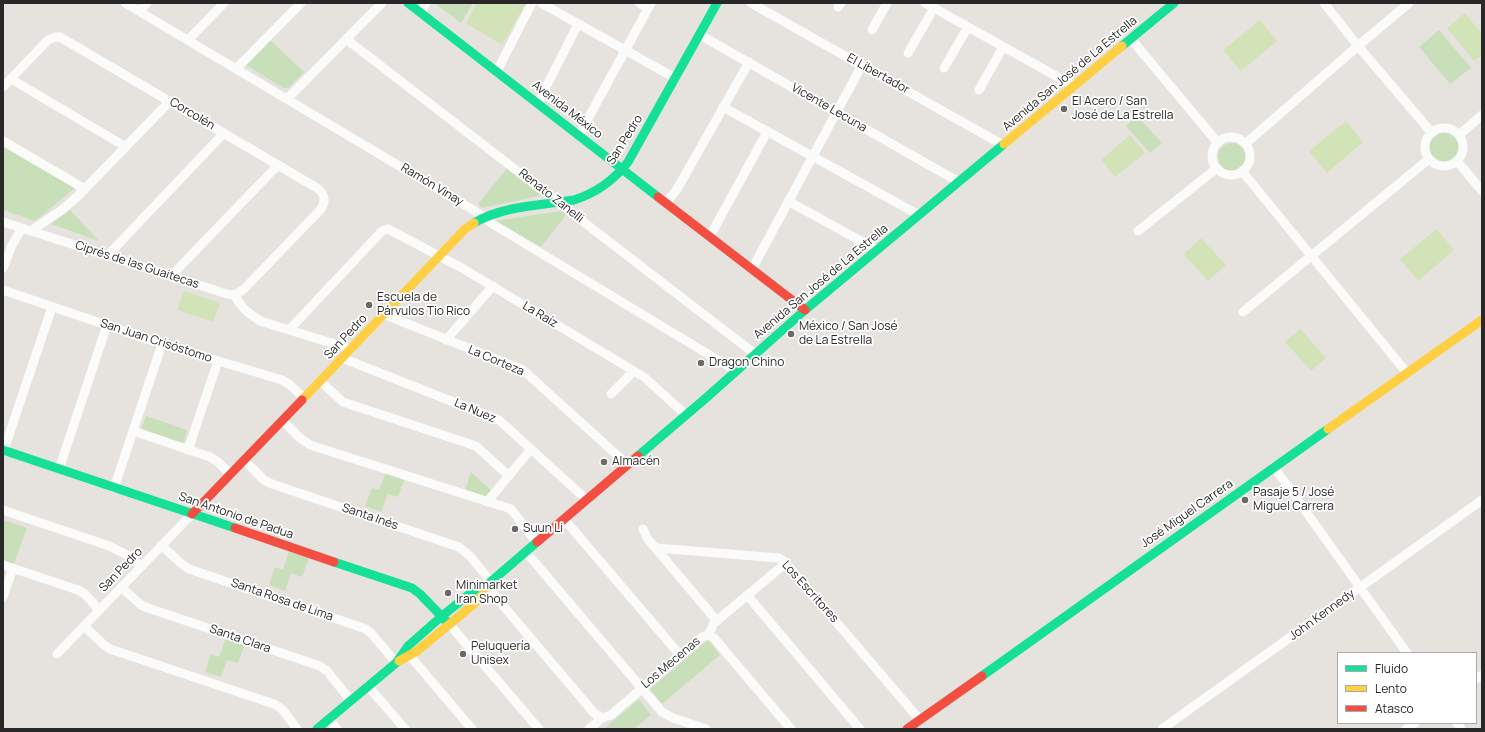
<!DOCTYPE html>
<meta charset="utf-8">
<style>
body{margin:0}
#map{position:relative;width:1485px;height:732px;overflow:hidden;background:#e6e3de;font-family:Manrope,sans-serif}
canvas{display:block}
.frame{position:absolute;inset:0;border:4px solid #282828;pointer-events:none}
.legend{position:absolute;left:1337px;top:652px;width:140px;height:72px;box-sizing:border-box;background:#fff;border:1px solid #a9a9a9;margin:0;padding:5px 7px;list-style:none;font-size:12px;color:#282828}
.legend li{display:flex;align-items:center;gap:8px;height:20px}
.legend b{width:20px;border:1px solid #a9a9a9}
</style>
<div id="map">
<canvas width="1485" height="732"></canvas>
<div class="frame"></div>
<ul class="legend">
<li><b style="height:5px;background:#16e098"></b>Fluido</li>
<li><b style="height:5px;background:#ffcf43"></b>Lento</li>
<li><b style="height:5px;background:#f24e42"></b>Atasco</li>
</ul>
</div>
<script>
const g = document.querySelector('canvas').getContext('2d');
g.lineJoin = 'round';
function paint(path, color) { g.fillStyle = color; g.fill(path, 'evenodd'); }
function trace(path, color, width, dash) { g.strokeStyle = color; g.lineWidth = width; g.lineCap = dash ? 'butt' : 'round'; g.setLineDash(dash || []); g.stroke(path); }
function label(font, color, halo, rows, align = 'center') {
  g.font = font + ' Manrope,sans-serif'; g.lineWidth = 3.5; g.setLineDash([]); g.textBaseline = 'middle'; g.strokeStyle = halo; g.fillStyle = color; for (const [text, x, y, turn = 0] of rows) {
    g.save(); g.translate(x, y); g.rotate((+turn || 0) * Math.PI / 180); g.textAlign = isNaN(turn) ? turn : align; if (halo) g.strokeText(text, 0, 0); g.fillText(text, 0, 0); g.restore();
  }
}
paint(new Path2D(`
 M 434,3 L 473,3 L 461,23 Z
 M 1439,30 L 1471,68 L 1450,84 L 1419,47 Z
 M 270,40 L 304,72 L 288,88 L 283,88 L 246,65 Z
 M 1137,116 L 1162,143 L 1150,153 L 1126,126 Z
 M1429 148a16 16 0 1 1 32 0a16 16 0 1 1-32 0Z
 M1218 157a14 14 0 1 1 28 0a14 14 0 1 1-28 0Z
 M 3,146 L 75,188 L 35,221 L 3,210 Z
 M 508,167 L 544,195 L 482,208 L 478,204 Z
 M 70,210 L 99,241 L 51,224 Z
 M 562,211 L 566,215 L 541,247 L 494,221 Z
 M 146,416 L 187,430 L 183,444 L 141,429 Z
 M 386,472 L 405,478 L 398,497 L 388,494 L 381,512 L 365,506 L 372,488 L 379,490 Z
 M 471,472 L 491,490 L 485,498 L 465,491 Z
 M 3,520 L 27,528 L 14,564 L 3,560 Z
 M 289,551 L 309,558 L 302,577 L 291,573 L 285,591 L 269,585 L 275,567 L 283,570 Z
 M 226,638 L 245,644 L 238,663 L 227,660 L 221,677 L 205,672 L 211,654 L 219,657 Z
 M 708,640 L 720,655 L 662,704 L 650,689 Z
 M 639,699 L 651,715 L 635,728 L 636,729 L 604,729 Z`), '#c9dfba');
paint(new Path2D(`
 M 477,3 L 526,3 L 502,45 L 466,23 Z
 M 1465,13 L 1482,34 L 1482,55 L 1474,61 L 1447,28 Z
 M 1260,20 L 1277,41 L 1241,71 L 1223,50 Z
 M 1346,121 L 1363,142 L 1327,173 L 1309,151 Z
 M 1130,135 L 1145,153 L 1115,177 L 1101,160 Z
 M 1437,229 L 1454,250 L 1418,281 L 1400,259 Z
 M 1201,238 L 1226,265 L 1208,281 L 1184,254 Z
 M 184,291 L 220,303 L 213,322 L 177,310 Z
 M 1300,329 L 1326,358 L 1311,371 L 1285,342 Z`), '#d2e3b8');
trace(new Path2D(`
 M 125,3 L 475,211 L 491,223 L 736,371
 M 541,3 L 675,78
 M 639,3 L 648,8
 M 751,3 L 1003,145
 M 925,3 L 1074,86
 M 1324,3 L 1358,46 L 1432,133
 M 838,7 L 841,3
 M 139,11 L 147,3
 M 421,13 L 426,3
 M 872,30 L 887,3
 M 700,35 L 959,182
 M 346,39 L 755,354
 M 1131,39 L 1218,143
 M 188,40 L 224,3
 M 908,53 L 934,8
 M 944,68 L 968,27
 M 236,69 L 301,3
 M 497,71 L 532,3
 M 11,79 L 126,147
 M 3,87 L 48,40 L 56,37 L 60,37 L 317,188 C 325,194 326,202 321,209 L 244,289 L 235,295 L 227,294 L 3,222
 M 979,90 L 1003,47
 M 287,99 L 382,3
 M 538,103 L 578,24
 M 723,107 L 919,215
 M1425 147a19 19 0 1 1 38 0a19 19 0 1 1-38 0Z
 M 579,135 L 651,3
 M 1459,135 L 1482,115
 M1212 156a19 19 0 1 1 38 0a19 19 0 1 1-38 0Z
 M 3,141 L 85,189
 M 1245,144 L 1358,46 L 1409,3
 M 1457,161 L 1482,191
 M 1242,171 L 1407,373
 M 788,201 L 877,250
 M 666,202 L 675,192 L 680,184 L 749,62
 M 31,231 L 63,209 L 78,196 L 170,101
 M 1138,231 L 1217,168
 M 710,236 L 767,132
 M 108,255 L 224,133
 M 3,268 L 12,245 L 22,228
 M 752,269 L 862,65
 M 171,276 L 278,165
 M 3,290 L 162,344 L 282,380 L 289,384 L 304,398
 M 235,295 L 238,301 L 246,311 L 260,321 L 351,349
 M 1243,312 L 1429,159
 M 383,314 L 523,370 L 628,465
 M 289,330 L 382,231 L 388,229 L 462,268 L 644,377 L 686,415
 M 446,340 L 493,286
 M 342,358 L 499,420 L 587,500
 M 320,381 L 343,402 L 476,446 L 509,476
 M 611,394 L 634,371
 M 283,421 L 300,438 L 310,445 L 511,509 L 537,543
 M 133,431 L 210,457 L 218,462 L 230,474
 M 4,450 L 52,307
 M 188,450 L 218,361
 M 244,460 L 264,480 L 272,484 L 459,547 L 470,556 L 491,582
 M 1274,467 L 1407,653
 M 59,469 L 107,325
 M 114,488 L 162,344
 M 487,502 L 531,449
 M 3,510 L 109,546 L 127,555 L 141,566
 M 564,519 L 680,655
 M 643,529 L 647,538 L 717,621
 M 161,545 L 183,565 L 189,569 L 366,629 L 372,634 L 396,663
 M 656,548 L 779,558 L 784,561 L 920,720
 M 526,552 L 662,712 L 673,718 L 706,729
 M 3,565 L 78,590 L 85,594 L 99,610
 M 487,585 L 500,602 L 594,713 L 602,718
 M 121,587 L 141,605 L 148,608 L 320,666 L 327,671 L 351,701
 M 747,595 L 860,729
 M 3,597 L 13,568
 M 449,624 L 539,729
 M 84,626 L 104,645 L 110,649 L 274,704 L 282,709 L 297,729
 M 708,635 L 714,638 L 791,729
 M 708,635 L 714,623 L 786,563
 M 57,654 L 192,514
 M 410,656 L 472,729
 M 1476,679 L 1482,675
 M 368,686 L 405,729
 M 329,719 L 337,729
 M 1457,723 L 1461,729
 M 589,729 L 602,718 L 611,715 L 702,637 L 708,635
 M 1162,729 L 1482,500
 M 1406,729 L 1415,723`), '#fbfbfa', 9);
trace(new Path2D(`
 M 408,3 L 658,197
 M 1122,46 L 1174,3
 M 474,223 C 502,206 542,205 574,200 C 596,193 614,180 628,162 L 717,3
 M 3,450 L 235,528
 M 638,456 L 706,398 L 805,310 L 1004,144
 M 334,562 L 412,588 L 420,594 L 449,624
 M 982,676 L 1328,429
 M 317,729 L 396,663 L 408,646 L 442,616 L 472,592 L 487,585 L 537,542`), '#16e098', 9);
trace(new Path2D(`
 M 1004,144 L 1122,46
 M 302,400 L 465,229 L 474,223
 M 1328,429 L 1482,320
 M 399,661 L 417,651 L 474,604 L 482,595 L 487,585`), '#ffcf43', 9);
trace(new Path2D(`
 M 658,197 L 805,310
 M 192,514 L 302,400
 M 235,528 L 334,562
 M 537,542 L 638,456
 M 907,729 L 982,676`), '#f24e42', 9);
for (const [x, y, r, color] of [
 [1064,109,4,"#6a6968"],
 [369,305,4,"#6a6968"],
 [791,334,4,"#6a6968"],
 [701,363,4,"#6a6968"],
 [604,462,4,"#6a6968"],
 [1245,500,4,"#6a6968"],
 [515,529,4,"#6a6968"],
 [448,593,4,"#6a6968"],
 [463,654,4,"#6a6968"]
]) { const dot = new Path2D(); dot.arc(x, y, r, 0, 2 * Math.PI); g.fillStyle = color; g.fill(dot); trace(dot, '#fff', 1.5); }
label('12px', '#282828', '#fff', [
 ["El Libertador",878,74,29],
 ["Avenida San José de La Estrella",1070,74,-40],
 ["Vicente Lecuna",829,108,30],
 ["Avenida México",567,110,38],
 ["Corcolén",192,114,31],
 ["San Pedro",625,140,-58],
 ["Ramón Vinay",432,185,31],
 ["Renato Zanelli",551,196,38],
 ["Ciprés de las Guaitecas",137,265,18],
 ["Avenida San José de La Estrella",821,282,-40],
 ["La Raíz",540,315,31],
 ["San Pedro",346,337,-47],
 ["San Juan Crisóstomo",156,341,18],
 ["La Corteza",496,361,23],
 ["La Nuez",475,411,23],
 ["José Miguel Carrera",1187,514,-35],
 ["San Antonio de Padua",236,516,19],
 ["Santa Inés",370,517,19],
 ["San Pedro",121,570,-46],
 ["Los Escritores",810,592,48],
 ["Santa Rosa de Lima",282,600,19],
 ["John Kennedy",1322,615,-36],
 ["Santa Clara",240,639,19],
 ["Los Mecenas",671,663,-40]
]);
label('12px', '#282828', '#fff', [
 ["El Acero / San",1072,102],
 ["José de La Estrella",1072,116],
 ["Escuela de",377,298],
 ["Párvulos Tio Rico",377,312],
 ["México / San José",799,327],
 ["de La Estrella",799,341],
 ["Dragon Chino",709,363],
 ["Almacén",612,462],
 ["Pasaje 5 / José",1253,493],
 ["Miguel Carrera",1253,507],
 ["Suun Li",523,529],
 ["Minimarket",456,586],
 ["Iran Shop",456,600],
 ["Peluquería",471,647],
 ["Unisex",471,661]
], 'left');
</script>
